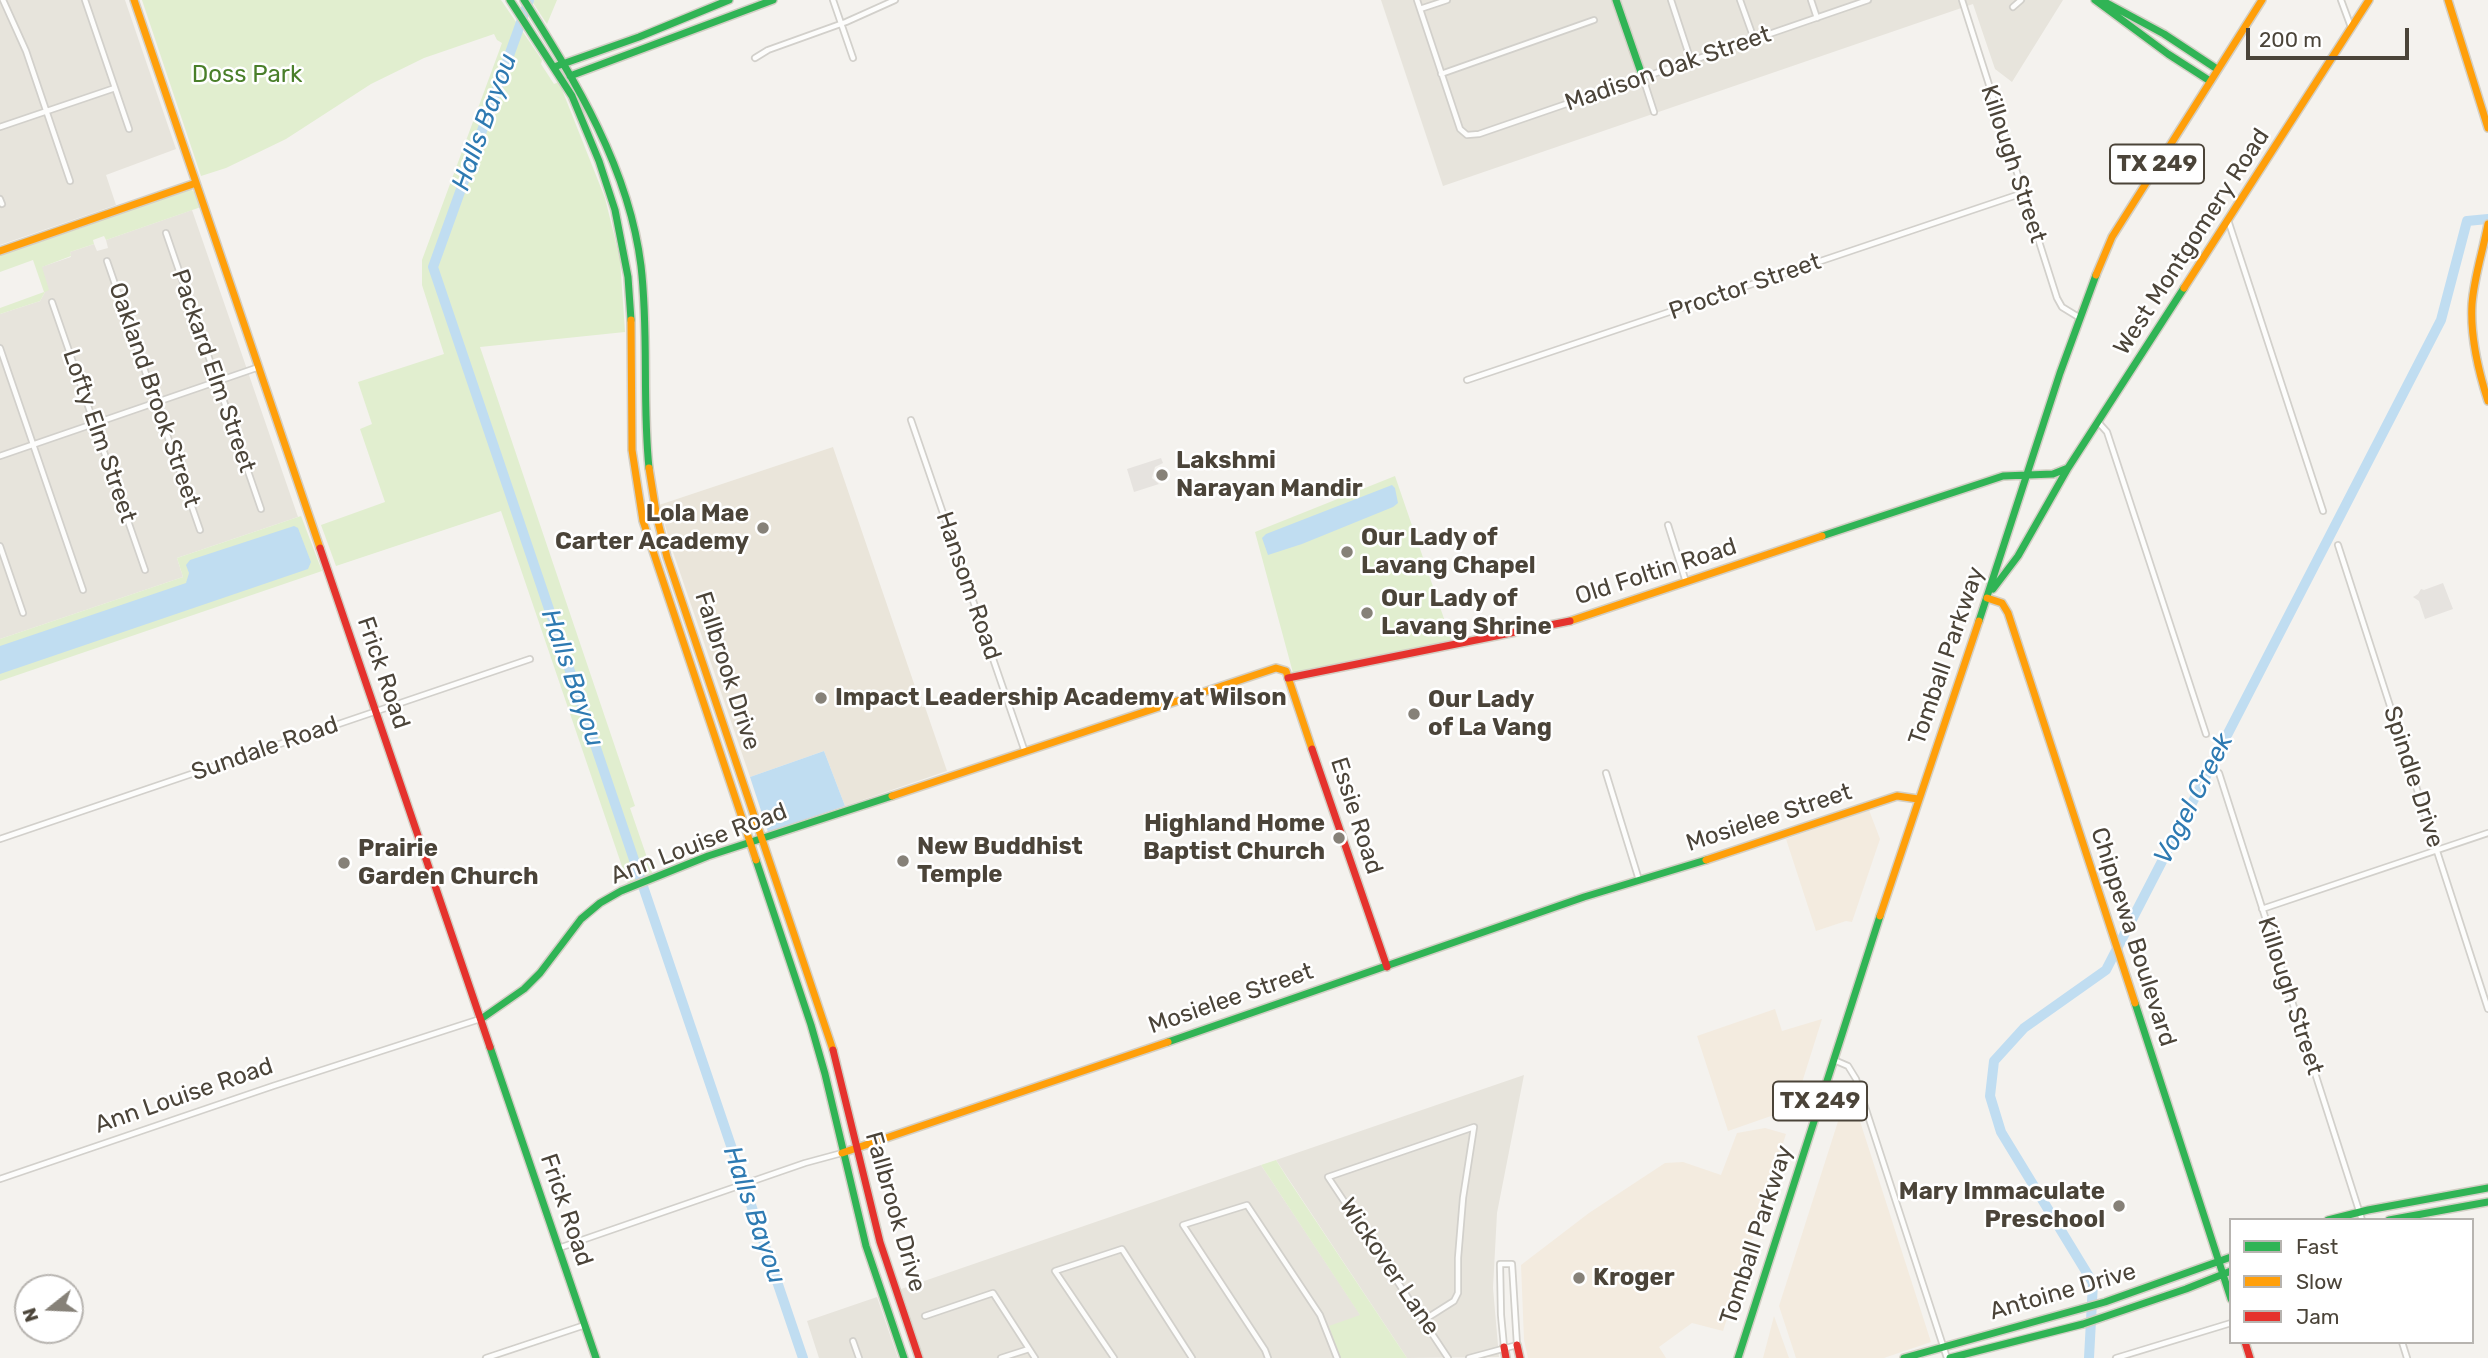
<!DOCTYPE html>
<style>
body{margin:0}
#map{position:relative;width:2488px;height:1358px;overflow:hidden;background:#f4f2ee;font-family:Rubik,sans-serif}
canvas{display:block}
.legend{position:absolute;left:2229px;top:1218px;width:245px;height:126px;box-sizing:border-box;background:#fff;border:2px solid #b7b4b0;margin:0;padding:9px 12px;list-style:none;font-size:21px;color:#4b4439}
.legend li{display:flex;align-items:center;gap:14px;height:35px}
.legend b{width:35px;border:2px solid #b7b4b0}
.north{position:absolute;left:14px;top:1274px;width:70px;height:70px;box-sizing:border-box;background:#fff;border:2px solid #b7b4b0;border-radius:50%;rotate:252deg;font-size:19px;font-weight:700;line-height:28px;text-align:center;color:#4b4439}
.north::after{content:'';display:block;margin:auto;width:24px;height:32px;background:#868178;clip-path:polygon(50% 0,100% 100%,50% 72%,0 100%)}
.scale{position:absolute;left:2246px;top:28px;width:163px;height:32px;box-sizing:border-box;border:4px solid #4b4439;border-top:0;padding-left:9px;font-size:21px;line-height:24px;white-space:nowrap;color:#4b4439;-webkit-text-stroke:5px #fff;paint-order:stroke}
</style>
<div id="map">
<canvas width="2488" height="1358"></canvas>
<ul class="legend">
<li><b style="height:9px;background:#30b455"></b>Fast</li>
<li><b style="height:9px;background:#ff9f0a"></b>Slow</li>
<li><b style="height:9px;background:#e5322d"></b>Jam</li>
</ul>
<div class="north">N</div>
<div class="scale">200 m</div>
</div>
<script>
const g = document.querySelector('canvas').getContext('2d');
g.lineJoin = 'round';
function paint(path, color) { g.fillStyle = color; g.fill(path, 'evenodd'); }
function trace(path, color, width, dash) { g.strokeStyle = color; g.lineWidth = width; g.lineCap = dash ? 'butt' : 'round'; g.setLineDash(dash || []); g.stroke(path); }
function label(font, color, halo, rows, align = 'center') {
  g.font = font + ' Rubik,sans-serif'; g.lineWidth = 5; g.setLineDash([]); g.textBaseline = 'middle'; g.strokeStyle = halo; g.fillStyle = color; for (const [text, x, y, turn = 0] of rows) {
    g.save(); g.translate(x, y); g.rotate((+turn || 0) * Math.PI / 180); g.textAlign = isNaN(turn) ? turn : align; if (halo) g.strokeText(text, 0, 0); g.fillText(text, 0, 0); g.restore();
  }
}
paint(new Path2D(`
 M 0,0 L 125,0 L 176,149 L 106,175 L 116,205 L 0,245 Z
 M 1381,0 L 2063,0 L 2012,82 L 1995,69 L 1973,4 L 1443,186 Z
 M 192,210 L 298,517 L 177,558 L 183,577 L 0,639 L 0,314 L 40,301 L 45,292 L 41,267 L 71,257 L 70,252 L 94,244 L 97,251 L 108,248 L 106,240 Z
 M 1524,1075 L 1497,1213 L 1493,1288 L 1499,1357 L 1407,1358 L 1276,1160 Z
 M 1261,1165 L 1389,1358 L 924,1358 L 901,1289 Z
 M 877,1297 L 898,1358 L 819,1358 L 807,1321 Z`), '#e7e4dc');
paint(new Path2D(`
 M 1869,810 L 1880,839 L 1852,922 L 1846,921 L 1816,931 L 1786,839 Z
 M 1775,1009 L 1782,1031 L 1822,1019 L 1794,1108 L 1728,1131 L 1697,1036 Z
 M 1849,1087 L 1931,1342 L 1884,1358 L 1796,1358 L 1779,1306 Z
 M 1765,1128 L 1786,1134 L 1723,1331 L 1692,1323 L 1659,1347 L 1666,1358 L 1528,1358 L 1524,1340 L 1521,1265 L 1589,1213 L 1665,1163 L 1683,1162 L 1721,1175 L 1737,1133 Z
 M 1774,1316 L 1789,1358 L 1763,1358 Z`), '#f3ebdf');
paint(new Path2D(`
 M 833,447 L 922,707 L 925,707 L 947,771 L 845,806 L 824,751 L 750,777 L 673,552 L 659,505 Z`), '#eae5da');
paint(new Path2D(`
 M 142,0 L 501,0 L 542,60 L 541,64 L 554,84 L 559,82 L 605,198 L 620,259 L 625,332 L 480,347 L 635,806 L 630,808 L 653,875 L 628,884 L 501,511 L 336,566 L 321,525 L 385,502 L 360,429 L 372,424 L 358,382 L 444,354 L 422,285 L 422,260 L 502,43 L 497,40 L 494,34 L 424,58 L 371,84 L 286,139 L 226,168 L 201,176 Z
 M 531,0 L 557,0 L 547,24 Z
 M 189,188 L 197,194 L 201,207 L 106,240 L 104,236 L 93,240 L 94,244 L 70,252 L 71,256 L 42,267 L 49,290 L 45,292 L 40,301 L 0,314 L 0,308 L 44,292 L 33,260 L 0,272 L 0,254 C 20,247 40,238 60,233 C 75,229 77,232 91,222 Z
 M 1395,476 L 1452,642 L 1293,673 L 1255,532 Z
 M 301,516 L 322,571 L 0,681 L 0,639 L 183,577 L 177,558 Z
 M 1276,1160 L 1288,1179 L 1407,1358 L 1340,1358 L 1329,1326 L 1360,1315 L 1261,1165 Z`), '#e1eecf');
paint(new Path2D(`
 M 1161,458 L 1163,463 L 1155,467 L 1152,478 L 1159,484 L 1134,492 L 1127,469 Z
 M 2443,583 L 2453,609 L 2425,619 L 2419,601 L 2413,597 L 2418,594 L 2421,589 L 2424,590 Z`), '#e6e3df');
paint(new Path2D(`
 M 1392,485 L 1395,488 L 1398,503 L 1393,507 L 1302,544 L 1268,555 L 1262,538 L 1266,534 Z
 M 294,526 L 298,528 L 311,562 L 308,569 L 0,674 L 0,646 L 186,583 L 189,573 L 186,565 L 190,560 Z
 M 824,751 L 845,806 L 768,832 L 750,777 Z`), '#c0ddf1');
trace(new Path2D(`
 M 529,0 L 433,267 L 803,1358
 M 2089,1358 L 2093,1283 L 2001,1132 L 1990,1096 L 1994,1061 L 2024,1028 L 2106,970 L 2441,320 L 2467,221 L 2488,219`), '#c0ddf1', 10);
const street = new Path2D(`
 M 3,0 L 26,51 L 70,181
 M 85,0 L 129,129
 M 833,0 L 853,58
 M 1417,0 L 1460,129 L 1467,135 L 1479,134 L 1868,0
 M 1671,0 L 1691,61
 M 1740,0 L 1754,39
 M 1811,0 L 1817,18
 M 1962,0 L 2057,298 L 2062,307 L 2080,318
 M 2341,0 L 2351,27
 M 2013,7 L 2021,0
 M 1420,9 L 1447,0
 M 755,58 L 768,50 L 846,22 L 895,0
 M 1441,74 L 1594,20
 M 1643,78 L 1654,112
 M 0,127 L 115,88
 M 0,199 L 2,204
 M 2228,220 L 2323,511
 M 166,233 L 261,509
 M 107,261 L 200,530
 M 52,302 L 145,570
 M 0,348 L 83,590
 M 1467,380 L 2023,193
 M 911,420 L 1025,752
 M 2098,422 L 2107,432 L 2206,734
 M 0,456 L 259,367
 M 1668,525 L 1686,582
 M 2338,545 L 2488,1009
 M 0,546 L 23,613
 M 1606,773 L 1639,880
 M 2219,773 L 2362,1220
 M 0,839 L 530,659
 M 2262,909 L 2488,833
 M 1834,1060 L 1848,1066 L 1856,1079 L 1947,1358
 M 0,1179 L 273,1086 L 480,1019
 M 559,1248 L 805,1163 L 842,1153
 M 925,1316 L 993,1293 L 1035,1358
 M 1424,1320 L 1454,1301 L 1458,1293 L 1458,1258 L 1463,1198 L 1474,1127 L 1328,1177 L 1448,1358
 M 853,1341 L 859,1358
 M 2402,1342 L 2407,1358
 M 486,1358 L 585,1325
 M 1001,1358 L 1029,1349
 M 1114,1358 L 1055,1271 L 1122,1249 L 1192,1358
 M 1268,1358 L 1265,1350 L 1183,1225 L 1247,1205 L 1320,1315 L 1337,1358
 M 1469,1358 L 1517,1345 L 1512,1264 L 1500,1264 L 1501,1315 L 1504,1347
 M 2116,1358 L 2231,1323`);
const fast = new Path2D(`
 M 510,0 L 572,96 L 599,161 L 615,210 L 628,277 L 631,320
 M 524,0 C 576,82 629,168 641,266 C 649,333 642,401 649,468
 M 1616,0 L 1643,78
 M 2095,0 L 2168,54 L 2210,81
 M 2101,0 L 2164,34 L 2217,69
 M 554,67 L 639,37 L 729,0
 M 570,76 L 773,0
 M 1822,536 L 2003,476 L 2053,474 L 2068,468 L 2184,288
 M 1993,589 L 2018,556 L 2068,468
 M 1979,621 L 2060,373 L 2096,275
 M 756,860 L 811,1025 L 825,1074 L 866,1246 L 904,1358
 M 2135,1003 L 2231,1299
 M 481,1019 L 524,989 L 540,973 L 581,919 L 600,903 L 621,891 L 708,856 L 892,796
 M 1168,1042 L 1584,897 L 1706,860
 M 490,1047 L 596,1358
 M 2328,1220 L 2368,1210 L 2488,1188
 M 2389,1220 L 2488,1202
 M 1738,1358 L 1880,916
 M 1904,1358 L 2105,1302 L 2231,1257
 M 1950,1358 L 2083,1324 L 2186,1289 L 2231,1271`);
const slow = new Path2D(`
 M 134,0 L 320,548
 M 2448,0 L 2488,128
 M 2488,224 C 2483,251 2474,277 2472,304 C 2470,337 2478,370 2488,401
 M 0,251 L 196,183
 M 2096,275 L 2112,237 L 2262,0
 M 2184,288 L 2369,0
 M 631,320 L 632,450 L 643,521 L 756,860
 M 649,468 L 657,518 L 667,557 L 833,1050
 M 1987,598 L 2002,603 L 2008,613 L 2135,1003
 M 1570,621 L 1822,536
 M 892,796 L 1276,668 L 1286,671 L 1312,749
 M 1706,860 L 1897,796 L 1918,799
 M 1880,916 L 1979,621
 M 842,1153 L 1168,1042`);
const jam = new Path2D(`
 M 320,548 L 490,1047
 M 1288,678 L 1570,621
 M 1312,749 L 1387,967
 M 833,1050 L 880,1242 L 919,1358
 M 2245,1342 L 2250,1358
 M 1517,1345 L 1520,1358
 M 1504,1347 L 1506,1358`);
trace(street, '#d2d0cb', 8);
trace(fast, '#d3cfc5', 10);
trace(slow, '#d3cfc5', 10);
trace(jam, '#d3cfc5', 10);
trace(street, '#fdfdfc', 4.5);
trace(fast, '#30b455', 7);
trace(slow, '#ff9f0a', 7);
trace(jam, '#e5322d', 7);
for (const [x, y, r, color] of [
 [1162,475,7,"#868178"],
 [763,528,7,"#868178"],
 [1347,552,7,"#868178"],
 [1367,613,7,"#868178"],
 [821,698,7,"#868178"],
 [1414,714,7,"#868178"],
 [1339,838,7,"#868178"],
 [903,861,7,"#868178"],
 [344,863,7,"#868178"],
 [2119,1206,7,"#868178"],
 [1579,1278,7,"#868178"]
]) { const dot = new Path2D(); dot.arc(x, y, r, 0, 2 * Math.PI); g.fillStyle = color; g.fill(dot); trace(dot, '#fff', 2.5); }
for (const [x, y, w] of [
 [2157,164,94],
 [1820,1101,94]
]) { const box = new Path2D(); box.roundRect(x - w / 2, y - 19.5, w, 39, 5); g.fillStyle = '#fff'; g.fill(box); trace(box, '#4b4439', 2); }
label('bold 23px', '#4b4439', null, [
 ["TX 249",2157,164],
 ["TX 249",1820,1101]
]);
label('24px', '#4b4439', '#fff', [
 ["Madison Oak Street",1668,69,-19],
 ["Killough Street",2013,164,72],
 ["West Montgomery Road",2192,242,-57],
 ["Proctor Street",1745,287,-19],
 ["Packard Elm Street",213,371,71],
 ["Oakland Brook Street",154,395,71],
 ["Lofty Elm Street",99,436,71],
 ["Old Foltin Road",1656,572,-18],
 ["Hansom Road",968,586,71],
 ["Tomball Parkway",1947,656,-71],
 ["Fallbrook Drive",727,671,72],
 ["Frick Road",383,673,71],
 ["Sundale Road",265,749,-19],
 ["Spindle Drive",2413,777,72],
 ["Essie Road",1356,816,72],
 ["Mosielee Street",1769,818,-18],
 ["Ann Louise Road",699,844,-21],
 ["Chippewa Boulevard",2133,937,72],
 ["Killough Street",2290,996,72],
 ["Mosielee Street",1231,999,-19],
 ["Ann Louise Road",184,1096,-19],
 ["Frick Road",566,1210,71],
 ["Fallbrook Drive",895,1212,74],
 ["Tomball Parkway",1757,1235,-72],
 ["Wickover Lane",1389,1267,56],
 ["Antoine Drive",2063,1292,-16]
]);
label('24px', '#4a7f2a', '#fff', [
 ["Doss Park",247,75]
]);
label('bold 24px', '#4b4439', '#fff', [
 ["Lakshmi",1176,461],
 ["Narayan Mandir",1176,489],
 ["Lola Mae",749,514,"right"],
 ["Carter Academy",749,542,"right"],
 ["Our Lady of",1361,538],
 ["Lavang Chapel",1361,566],
 ["Our Lady of",1381,599],
 ["Lavang Shrine",1381,627],
 ["Impact Leadership Academy at Wilson",835,698],
 ["Our Lady",1428,700],
 ["of La Vang",1428,728],
 ["Highland Home",1325,824,"right"],
 ["Baptist Church",1325,852,"right"],
 ["New Buddhist",917,847],
 ["Temple",917,875],
 ["Prairie",358,849],
 ["Garden Church",358,877],
 ["Mary Immaculate",2105,1192,"right"],
 ["Preschool",2105,1220,"right"],
 ["Kroger",1593,1278]
], 'left');
label('italic 26px', '#2e7ab2', '#fff', [
 ["Halls Bayou",485,122,-70],
 ["Halls Bayou",572,678,71],
 ["Vogel Creek",2194,799,-63],
 ["Halls Bayou",754,1215,71]
]);
</script>
